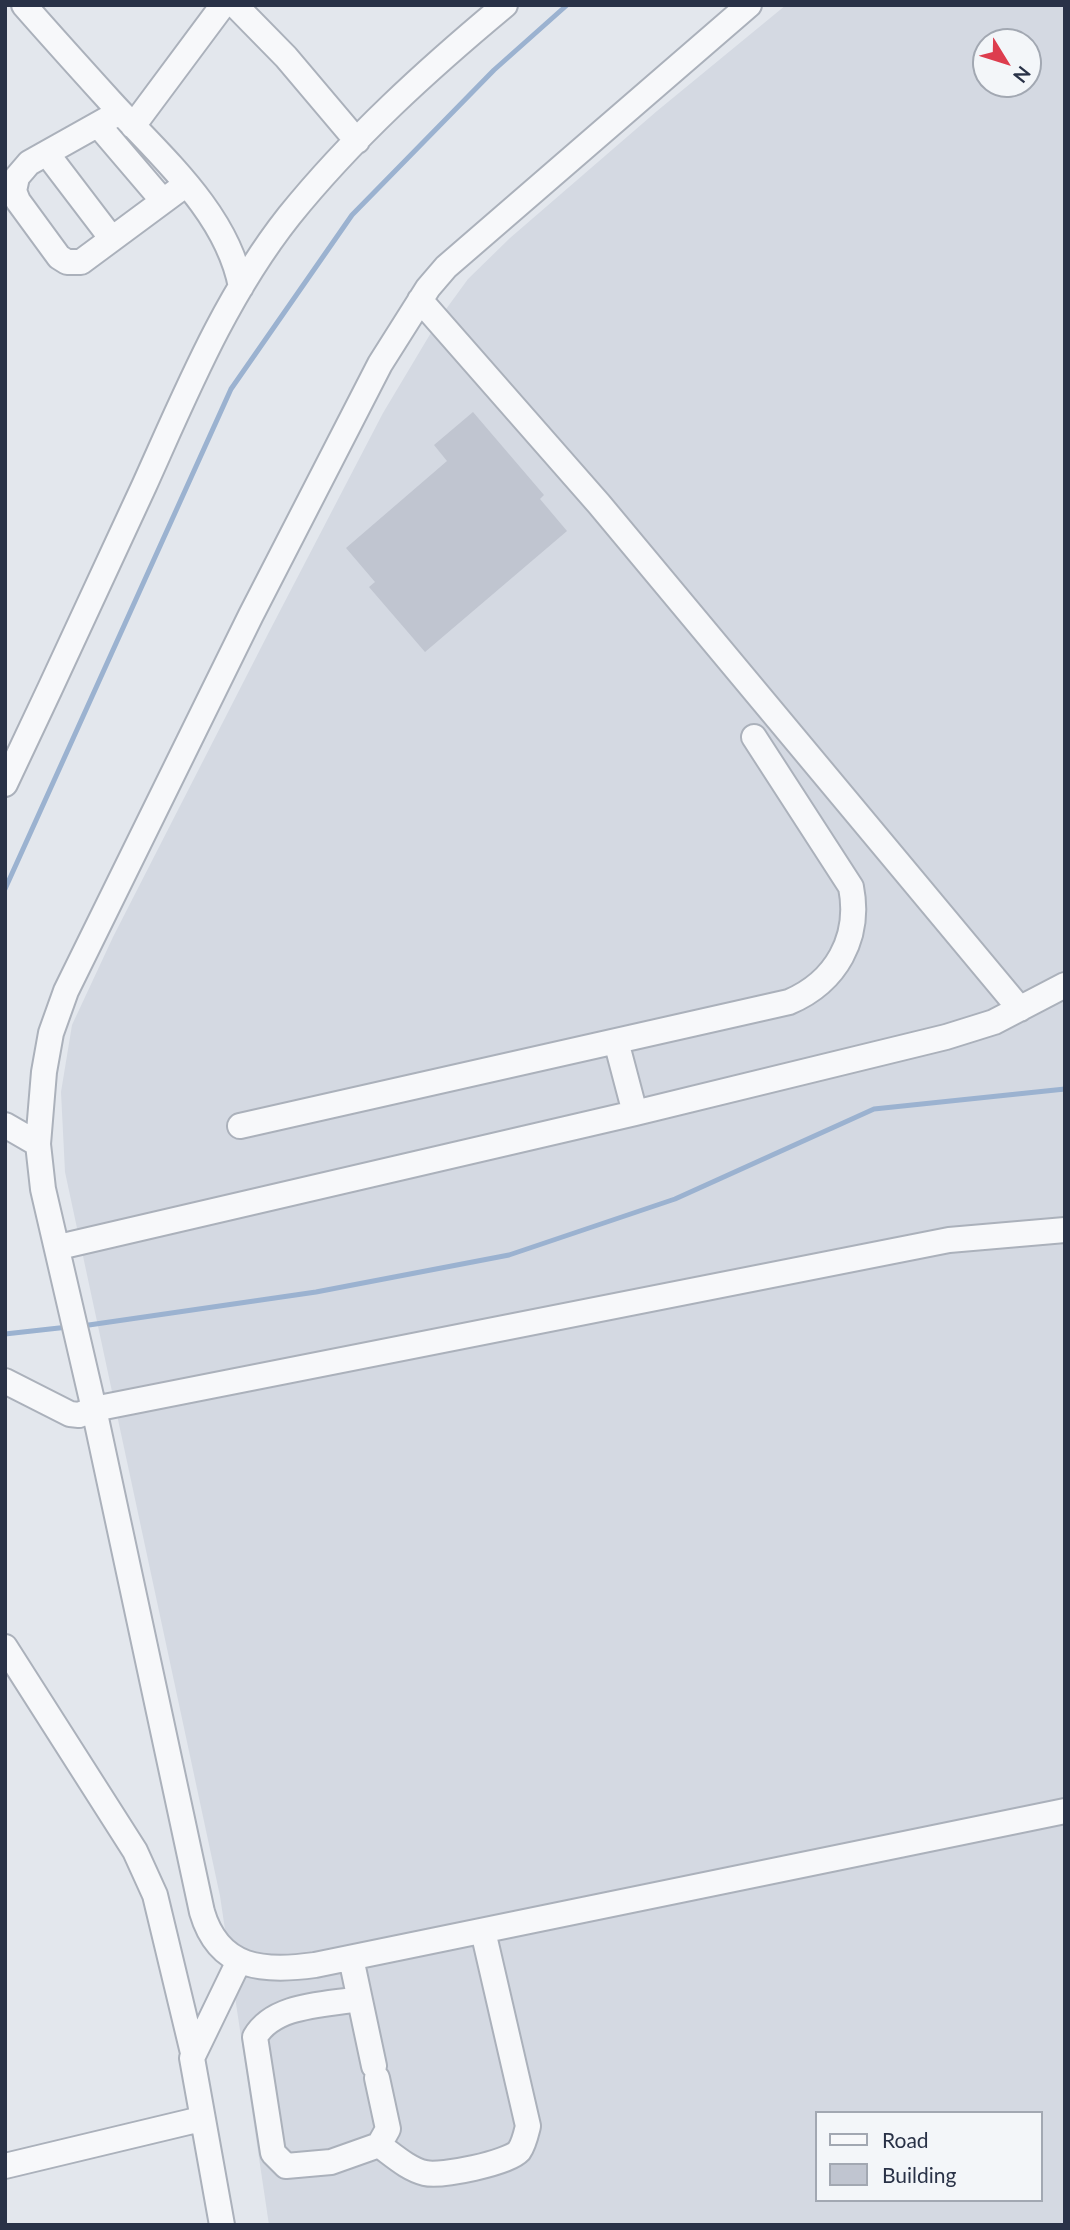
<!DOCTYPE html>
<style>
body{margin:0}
#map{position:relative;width:1070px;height:2230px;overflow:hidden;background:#e3e7ed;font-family:Lato,sans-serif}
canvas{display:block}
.frame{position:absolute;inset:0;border:7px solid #293247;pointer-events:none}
.legend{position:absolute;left:815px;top:2111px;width:228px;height:91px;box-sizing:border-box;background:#f3f6f9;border:2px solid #a2a8b2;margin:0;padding:9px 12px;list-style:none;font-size:21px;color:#293247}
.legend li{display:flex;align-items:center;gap:14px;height:35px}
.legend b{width:35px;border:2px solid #a2a8b2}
.north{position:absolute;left:972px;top:28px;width:70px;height:70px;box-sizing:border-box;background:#f3f6f9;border:2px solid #a2a8b2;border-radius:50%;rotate:128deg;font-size:19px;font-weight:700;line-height:28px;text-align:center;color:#293247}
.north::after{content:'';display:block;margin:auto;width:24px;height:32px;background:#dd3d4e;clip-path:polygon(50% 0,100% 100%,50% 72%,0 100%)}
</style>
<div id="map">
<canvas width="1070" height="2230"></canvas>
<div class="frame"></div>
<ul class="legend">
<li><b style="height:9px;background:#f7f8fa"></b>Road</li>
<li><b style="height:19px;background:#c0c5d0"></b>Building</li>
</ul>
<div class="north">N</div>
</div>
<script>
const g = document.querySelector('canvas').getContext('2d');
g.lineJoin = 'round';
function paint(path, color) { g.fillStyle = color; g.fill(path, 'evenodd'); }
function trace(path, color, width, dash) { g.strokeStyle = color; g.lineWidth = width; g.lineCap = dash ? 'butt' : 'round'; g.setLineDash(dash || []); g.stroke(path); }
paint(new Path2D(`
 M 786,5 L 1065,5 L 1065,2225 L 269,2225 L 220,1896 L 65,1172 L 61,1092 L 72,1025 L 113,937 L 269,632 L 383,413 L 441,316 L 468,279 L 510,238 L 657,111 ZM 986,42 L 1028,42 L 1028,84 L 986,84 ZM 816,2113 L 1040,2113 L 1040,2200 L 816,2200 Z`), '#d4d9e2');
trace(new Path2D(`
 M 5,889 L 231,389 L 352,215 L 494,70 L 567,5
 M 82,1326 L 316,1292 L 509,1255 L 675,1199 L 874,1109 L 1065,1089
 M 5,1334 L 68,1327`), '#9bb2d0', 5);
paint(new Path2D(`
 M 473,412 L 544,495 L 540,499 L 567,531 L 425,652 L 369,587 L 375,582 L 346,548 L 447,461 L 434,445 Z`), '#c0c5d0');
const minor = new Path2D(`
 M 24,5 C 52,37 81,69 110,101 C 159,155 227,212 241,287
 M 235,5 L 286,57 L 357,141
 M 749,5 L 446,267 L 428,288 L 380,364 L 251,615 L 66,991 L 51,1033 L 44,1072 L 38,1144 L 43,1189 L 94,1409 L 202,1912 C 219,1970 264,1972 315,1965 L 1065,1811
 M 120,112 L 29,163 L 17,177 L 14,191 L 18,201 L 59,257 L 67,262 L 81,262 L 185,185
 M 99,126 L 163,201
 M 133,126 L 223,5
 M 48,155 L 112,239
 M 420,300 L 599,504 L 1020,1009
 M 5,784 C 52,685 98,586 144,486 C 186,393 225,297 289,216 C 352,138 428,69 505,5
 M 616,1041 L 635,1113
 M 5,1125 L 38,1144
 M 240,1126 L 789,1002 C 836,982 861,938 851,887 L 754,737
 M 59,1247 L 635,1113 L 946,1037 L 994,1022 L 1065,985
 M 5,1381 L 70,1414 L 79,1415 L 94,1409 L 949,1240 L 1065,1230
 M 5,1647 L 135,1851 L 155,1895 L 193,2053
 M 351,1958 L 374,2066
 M 359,1999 C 325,2005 274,2004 255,2037 L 273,2153 L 286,2166 L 331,2162 L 379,2145 L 388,2129 L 377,2078
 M 379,2145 C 393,2155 408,2169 425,2173 C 441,2177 508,2163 519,2151 C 524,2144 526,2134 528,2126 L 483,1931
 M 5,2166 L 201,2119
 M 222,2225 L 192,2058 L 239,1961`);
trace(minor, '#abb1bb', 28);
trace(minor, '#f7f8fa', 24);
</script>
